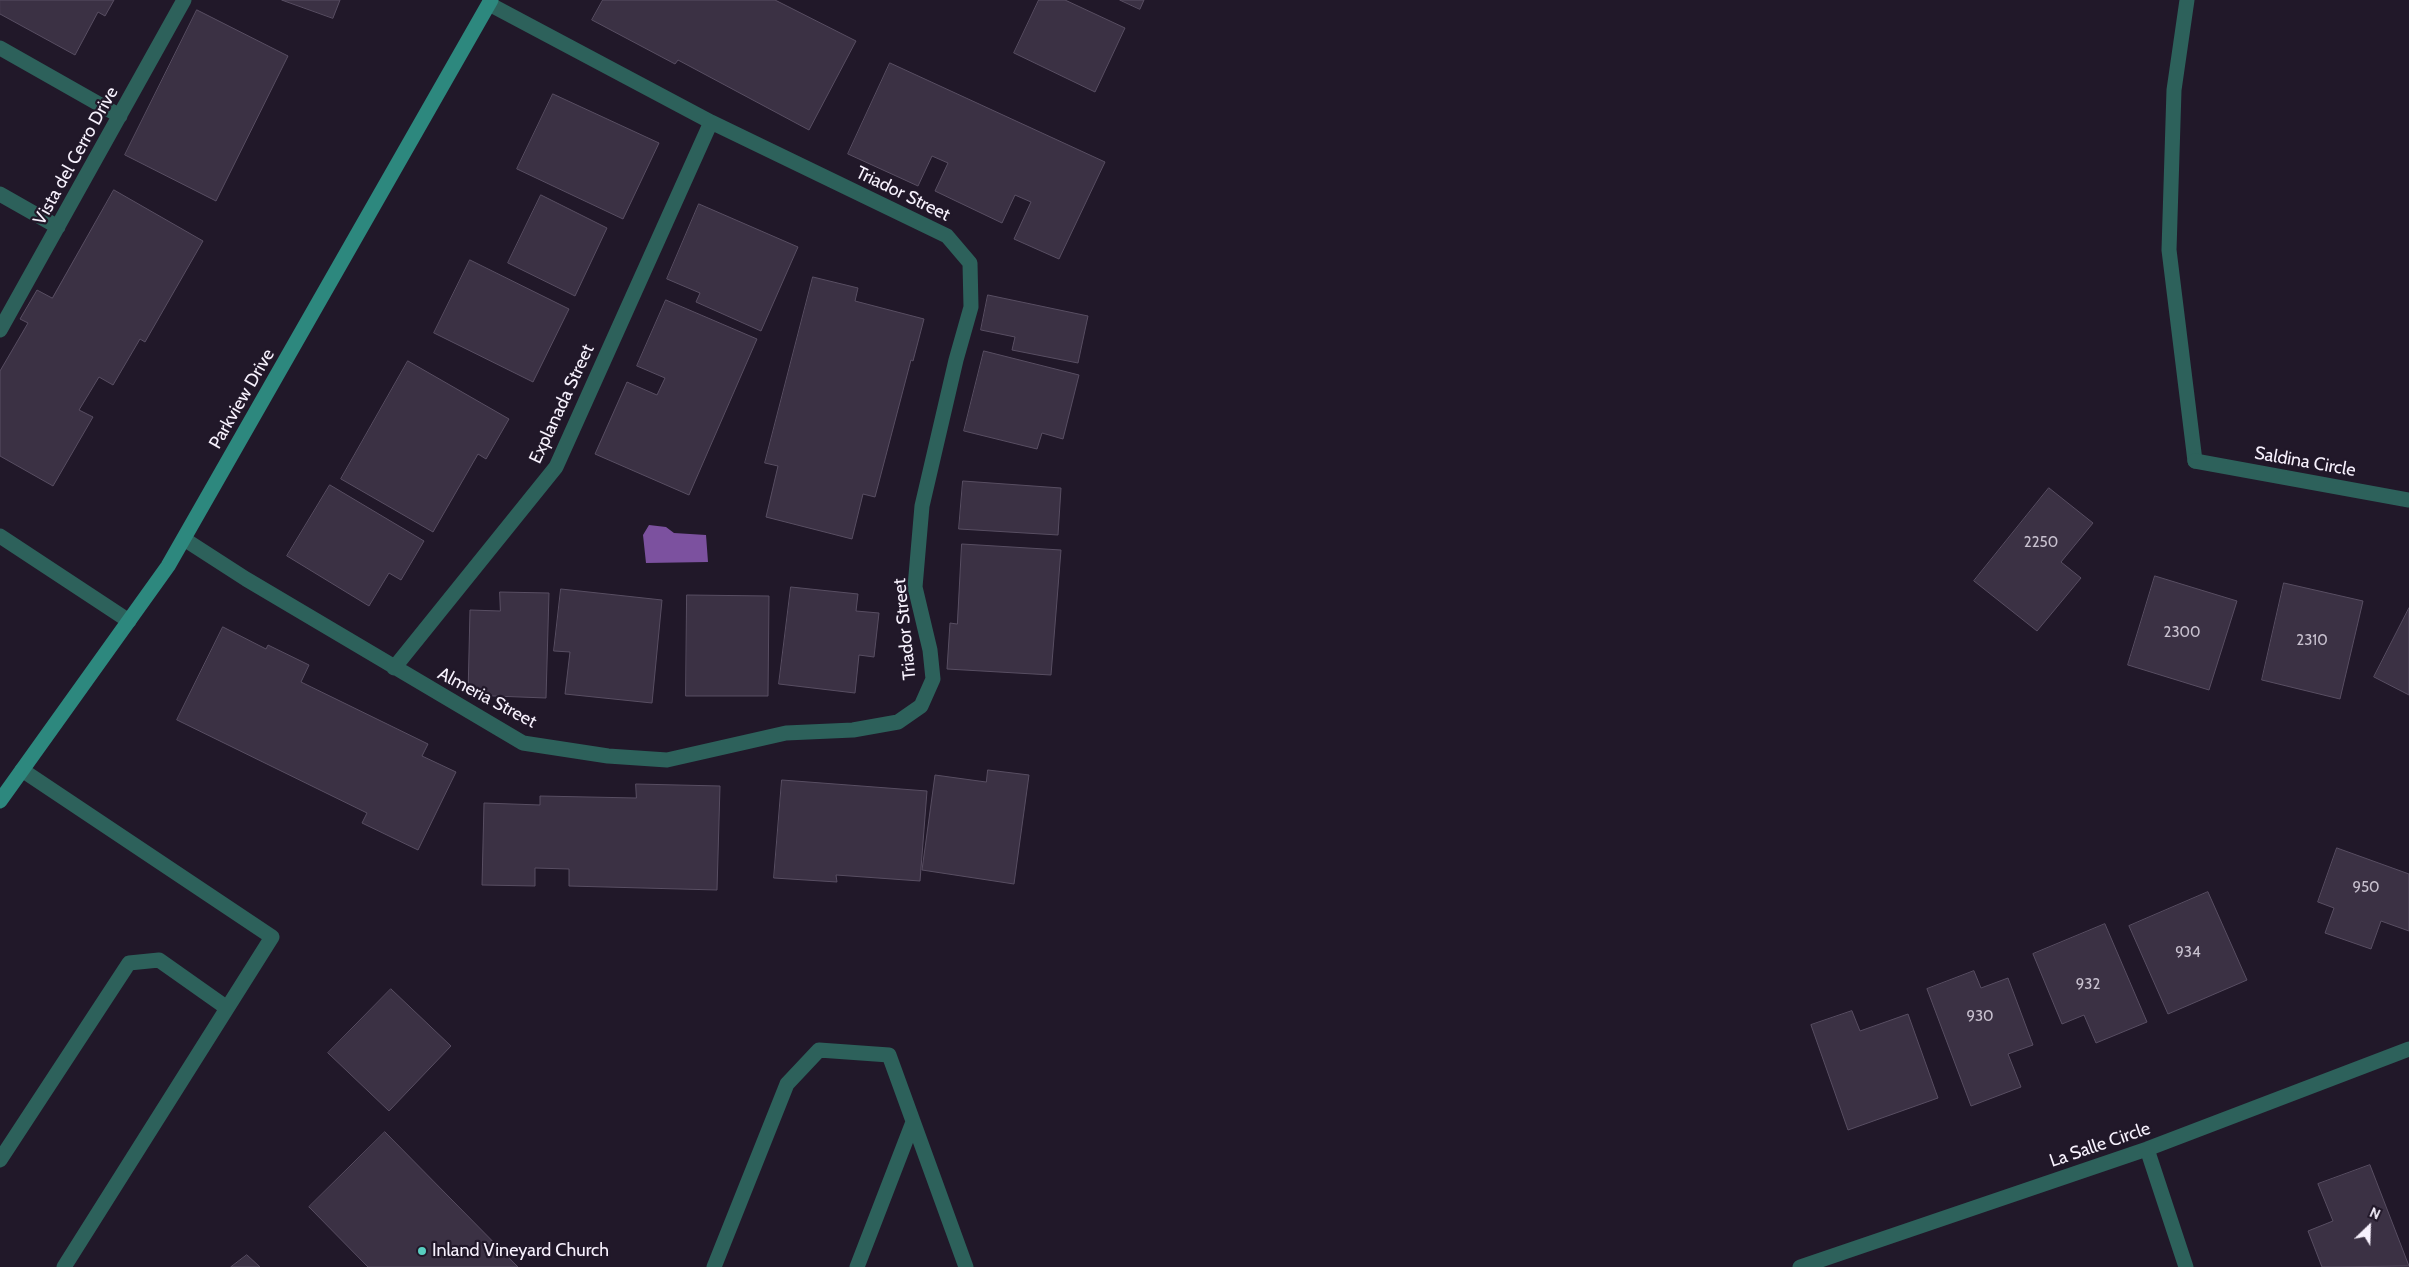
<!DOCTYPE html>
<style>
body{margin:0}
#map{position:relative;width:2409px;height:1267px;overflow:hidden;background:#211829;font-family:Cabin,sans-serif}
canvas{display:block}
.north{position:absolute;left:2344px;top:1202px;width:50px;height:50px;-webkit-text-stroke:4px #211829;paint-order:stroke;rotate:24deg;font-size:14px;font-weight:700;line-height:20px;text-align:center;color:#f7f1fd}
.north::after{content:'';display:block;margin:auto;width:18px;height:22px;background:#f7f1fd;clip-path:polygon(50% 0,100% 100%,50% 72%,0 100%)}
</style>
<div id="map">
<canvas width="2409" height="1267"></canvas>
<div class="north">N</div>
</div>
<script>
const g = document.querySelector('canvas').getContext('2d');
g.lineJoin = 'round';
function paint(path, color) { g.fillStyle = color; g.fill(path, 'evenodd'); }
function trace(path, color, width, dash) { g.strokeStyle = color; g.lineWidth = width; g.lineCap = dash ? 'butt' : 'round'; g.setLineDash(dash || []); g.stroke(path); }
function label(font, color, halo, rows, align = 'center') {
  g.font = font + ' Cabin,sans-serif'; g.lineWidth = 4.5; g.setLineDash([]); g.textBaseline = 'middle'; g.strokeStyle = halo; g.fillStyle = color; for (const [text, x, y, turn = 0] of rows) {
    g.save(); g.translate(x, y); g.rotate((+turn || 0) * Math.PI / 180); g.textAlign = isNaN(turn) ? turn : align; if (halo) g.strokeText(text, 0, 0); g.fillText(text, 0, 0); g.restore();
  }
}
paint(new Path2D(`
 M 649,525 L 666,527 L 674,533 L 706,535 L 708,562 L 646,563 L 643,535 Z`), '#7c519f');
const building = new Path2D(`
 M 0,0 L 114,0 L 105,16 L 98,12 L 75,55 L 0,14 Z
 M 282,0 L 340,0 L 333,18 Z
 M 603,0 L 775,0 L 856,41 L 809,130 L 678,60 L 675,64 L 592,20 Z
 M 1039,0 L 1065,0 L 1125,28 L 1095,92 L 1014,53 Z
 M 1120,0 L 1144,0 L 1140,9 Z
 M 197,10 L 288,56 L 216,201 L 125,155 Z
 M 890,63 L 1105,162 L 1059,259 L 1014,239 L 1031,202 L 1015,195 L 1002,223 L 935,191 L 948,163 L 932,156 L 918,186 L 848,154 Z
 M 553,94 L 659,143 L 623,219 L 517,169 Z
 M 114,190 L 203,241 L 145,342 L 140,339 L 113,385 L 99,377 L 79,410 L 93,417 L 53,486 L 0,456 L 0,371 L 28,323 L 20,319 L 37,290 L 52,298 Z
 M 541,195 L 607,228 L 575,296 L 508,263 Z
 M 699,204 L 798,247 L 761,331 L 696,302 L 700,293 L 667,279 Z
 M 470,260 L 569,309 L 533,382 L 434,333 Z
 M 813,277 L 858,288 L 855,301 L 924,319 L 913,361 L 911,360 L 875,497 L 863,494 L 852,539 L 766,517 L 778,466 L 765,463 Z
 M 988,295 L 1088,316 L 1078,363 L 1012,350 L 1015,337 L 981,330 Z
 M 666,300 L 757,339 L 689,495 L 595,454 L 627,382 L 657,395 L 665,378 L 637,366 Z
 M 984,351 L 1079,375 L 1063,439 L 1042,433 L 1037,449 L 964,431 Z
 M 408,361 L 509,419 L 486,459 L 478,454 L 433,532 L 341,479 Z
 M 963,481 L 1061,488 L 1058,535 L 959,529 Z
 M 330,485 L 424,541 L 401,580 L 389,573 L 369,606 L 287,556 Z
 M 2049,488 L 2093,523 L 2061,562 L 2081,578 L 2037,631 L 1974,581 Z
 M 962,544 L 1061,550 L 1051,675 L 947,669 L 950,623 L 957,624 Z
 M 2155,576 L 2237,601 L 2209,690 L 2128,665 Z
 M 2284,583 L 2363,601 L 2340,699 L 2262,680 Z
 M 791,587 L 858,594 L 856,611 L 879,613 L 874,657 L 859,655 L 855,693 L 779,684 Z
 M 561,589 L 662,600 L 652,703 L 565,694 L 570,652 L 554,651 Z
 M 500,592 L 549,593 L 546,698 L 468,695 L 470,610 L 500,611 Z
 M 687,595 L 769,596 L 768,696 L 686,696 Z
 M 2409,608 L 2409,695 L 2374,677 Z
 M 223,627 L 266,649 L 268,645 L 309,665 L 301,682 L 428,744 L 422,756 L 456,772 L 418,850 L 362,823 L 367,813 L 177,720 Z
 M 988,770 L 1029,775 L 1014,884 L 922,870 L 935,775 L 986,782 Z
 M 782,780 L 927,791 L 920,881 L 836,875 L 837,882 L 774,878 Z
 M 636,784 L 720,786 L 717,890 L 569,886 L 569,869 L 535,868 L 535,886 L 482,885 L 484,803 L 540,805 L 540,796 L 636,798 Z
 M 2337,848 L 2409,874 L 2409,931 L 2381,921 L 2371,949 L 2325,933 L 2334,908 L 2318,902 Z
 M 2208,892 L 2247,980 L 2168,1014 L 2129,926 Z
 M 2105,924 L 2147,1022 L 2096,1043 L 2084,1015 L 2062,1024 L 2033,954 Z
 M 1974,971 L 1981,988 L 2008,978 L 2033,1045 L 2008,1054 L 2021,1087 L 1971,1106 L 1927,989 Z
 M 391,989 L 451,1046 L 389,1111 L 328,1053 Z
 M 1852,1011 L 1860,1031 L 1908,1014 L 1938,1098 L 1848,1130 L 1811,1025 Z
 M 385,1132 L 518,1267 L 368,1267 L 309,1207 Z
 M 2370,1165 L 2409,1266 L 2322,1267 L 2308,1231 L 2333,1221 L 2318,1184 Z
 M 247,1255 L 260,1267 L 231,1267 Z`);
paint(building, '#3b3144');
trace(building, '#584e62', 1);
trace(new Path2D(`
 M 2187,0 L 2174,90 L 2169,250 L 2195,461
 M 22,770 L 272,937 L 64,1267
 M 0,1160 L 129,963 L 159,960 L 227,1008
 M 714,1267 L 787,1084 L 819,1050 L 889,1055 L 966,1267
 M 857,1267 L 913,1122`), '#2d615b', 15);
trace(new Path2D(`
 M 0,48 L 120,116
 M 0,194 L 58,227
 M 0,330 L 184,0
 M 2195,461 L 2409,500
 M 0,536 L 129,621
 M 184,539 L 246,579 L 523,743 L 608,756 L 667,760 L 786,733 L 853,730 L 898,722 L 921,706 L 933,679 L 930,650 L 915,587 L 922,506 L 956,360 L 971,307 L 970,263 L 947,236 L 711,122 L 489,4
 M 394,668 L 556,467 L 711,122
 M 2147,1149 L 2186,1267
 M 1800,1267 L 2147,1149 L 2409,1049`), '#2d615b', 15);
trace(new Path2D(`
 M 0,801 L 168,566 L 491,0`), '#2d887e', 15);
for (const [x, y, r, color] of [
 [422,1251,5,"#58cec0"]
]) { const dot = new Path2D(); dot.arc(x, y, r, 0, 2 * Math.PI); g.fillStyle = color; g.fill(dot); trace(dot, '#211829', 2); }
label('15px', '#c8c1cf', null, [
 ["2250",2041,543],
 ["2300",2182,633],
 ["2310",2312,641],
 ["950",2366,888],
 ["934",2188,953],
 ["932",2088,985],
 ["930",1980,1017]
]);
label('18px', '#f7f1fd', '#211829', [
 ["Vista del Cerro Drive",76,156,-61],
 ["Triador Street",903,194,26],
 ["Parkview Drive",242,399,-60],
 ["Explanada Street",562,404,-65],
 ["Saldina Circle",2305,462,10],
 ["Triador Street",905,629,-96],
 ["Almeria Street",487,698,28],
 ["La Salle Circle",2100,1145,-19]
]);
label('18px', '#f7f1fd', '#211829', [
 ["Inland Vineyard Church",432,1251]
], 'left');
</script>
